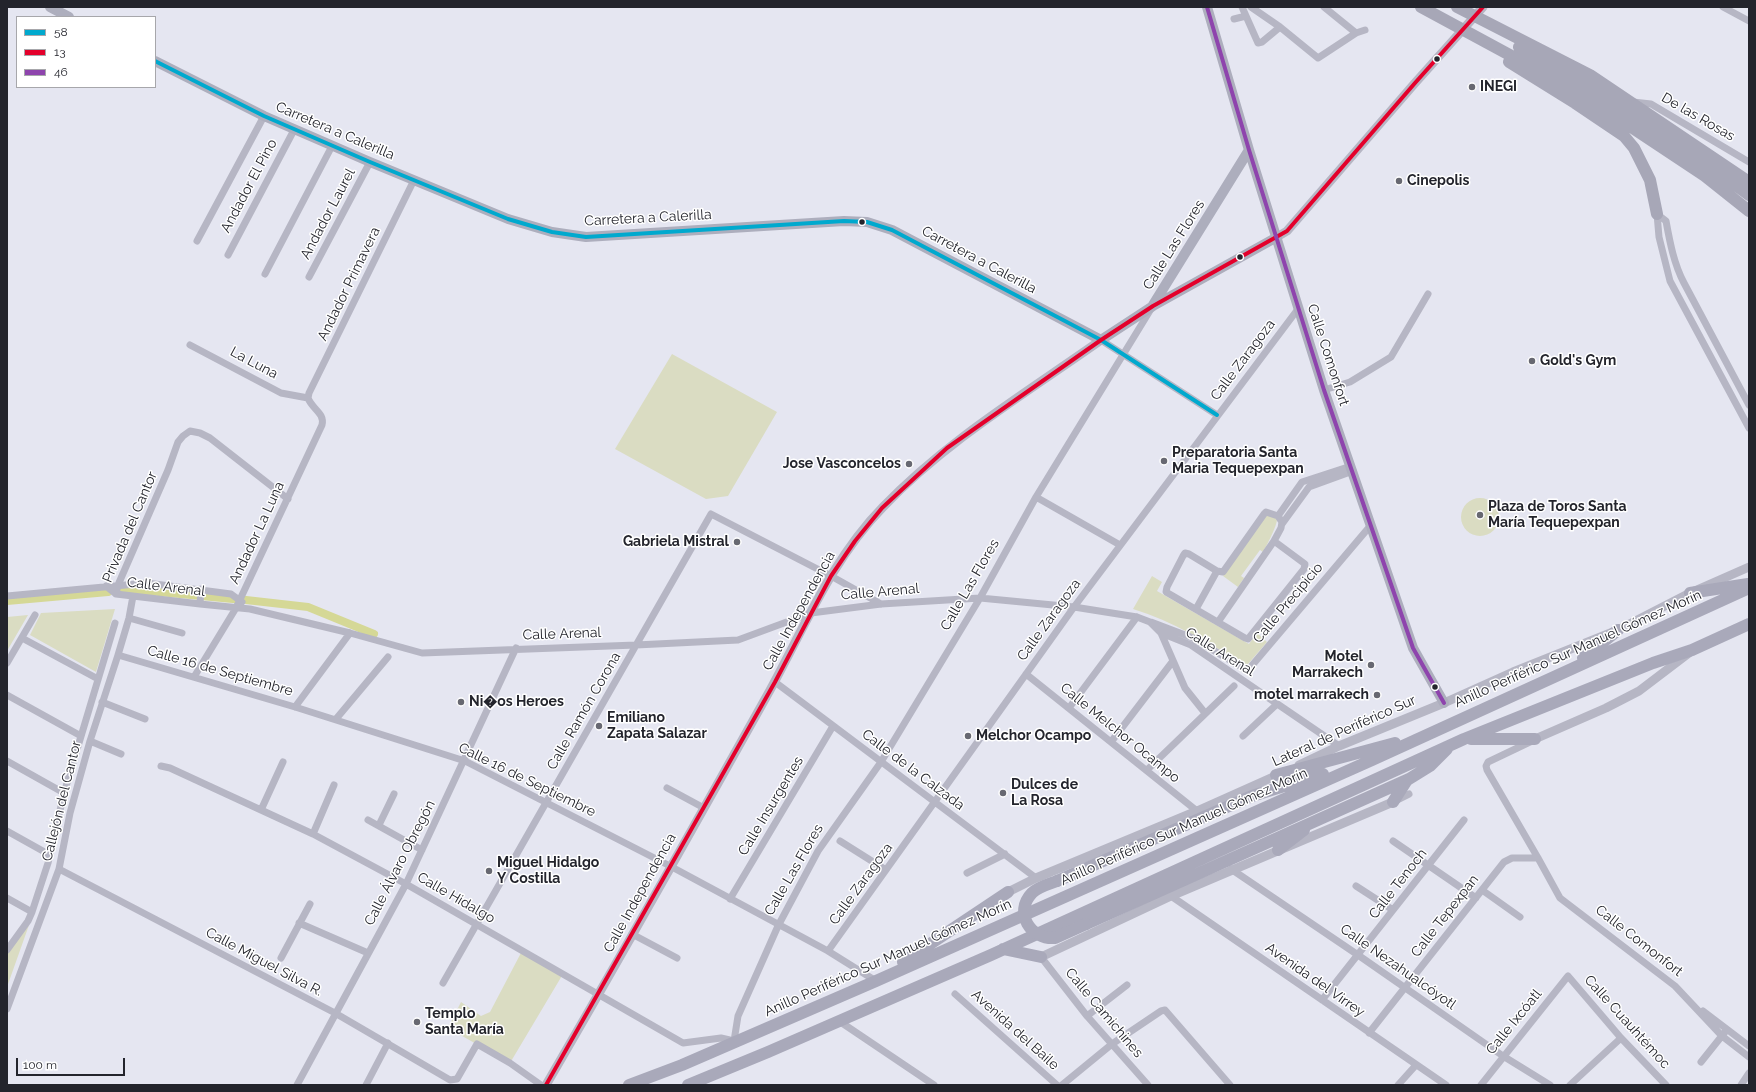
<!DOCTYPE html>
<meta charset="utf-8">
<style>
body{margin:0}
#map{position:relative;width:1756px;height:1092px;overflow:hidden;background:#e5e6f1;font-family:Raleway,sans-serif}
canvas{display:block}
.frame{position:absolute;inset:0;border:8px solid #23242c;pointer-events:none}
.legend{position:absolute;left:16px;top:16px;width:140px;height:72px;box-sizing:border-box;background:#fff;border:1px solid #a7a7ab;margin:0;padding:5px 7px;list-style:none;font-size:12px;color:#23242c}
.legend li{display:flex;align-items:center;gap:8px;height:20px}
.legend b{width:20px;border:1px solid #a7a7ab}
.scale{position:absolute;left:16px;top:1058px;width:109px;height:18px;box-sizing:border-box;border:2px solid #23242c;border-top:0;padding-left:5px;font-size:12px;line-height:14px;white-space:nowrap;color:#23242c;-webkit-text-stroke:3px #fff;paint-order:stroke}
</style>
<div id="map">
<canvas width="1756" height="1092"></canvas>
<div class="frame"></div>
<ul class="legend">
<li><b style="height:5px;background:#00a9ce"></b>58</li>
<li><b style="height:5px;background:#e4002b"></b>13</li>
<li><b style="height:5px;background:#8e44ad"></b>46</li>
</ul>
<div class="scale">100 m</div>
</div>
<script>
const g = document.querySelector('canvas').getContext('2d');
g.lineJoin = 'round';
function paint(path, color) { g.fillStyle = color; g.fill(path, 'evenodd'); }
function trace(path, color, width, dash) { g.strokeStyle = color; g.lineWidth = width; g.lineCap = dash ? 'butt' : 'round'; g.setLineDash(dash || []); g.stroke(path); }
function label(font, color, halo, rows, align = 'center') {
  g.font = font + ' Raleway,sans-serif'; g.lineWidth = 3; g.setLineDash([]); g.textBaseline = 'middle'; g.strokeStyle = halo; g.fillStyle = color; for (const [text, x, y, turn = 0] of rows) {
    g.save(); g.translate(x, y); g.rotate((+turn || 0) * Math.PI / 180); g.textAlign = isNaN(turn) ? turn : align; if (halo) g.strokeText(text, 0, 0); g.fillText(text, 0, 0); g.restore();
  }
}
paint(new Path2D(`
 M 672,354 L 777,412 L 728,496 L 706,499 L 615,449 Z
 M1461 517a19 19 0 1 1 38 0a19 19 0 1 1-38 0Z
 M 1269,515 L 1277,519 C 1277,526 1267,545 1263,552 L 1260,550 L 1241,576 L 1244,578 L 1238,587 L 1223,576 L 1265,516 Z
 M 1152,576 L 1162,582 L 1157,591 L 1249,644 L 1257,633 L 1267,642 L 1248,664 L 1244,664 C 1208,643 1173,621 1133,609 Z
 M 115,609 L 96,672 L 30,635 L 41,613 Z
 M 28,615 L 7,651 L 7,617 Z
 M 29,925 L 7,987 L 7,953 Z
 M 522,951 L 563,974 L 510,1063 L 448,1028 L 461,1002 L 481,1016 L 490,1012 Z`), '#dadcc2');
trace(new Path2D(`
 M 118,591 L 138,590 L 233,599
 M 246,600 L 308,607 L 374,634
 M 7,601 L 108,592`), '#d5d896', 8);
trace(new Path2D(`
 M 1242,7 L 1258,43 L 1262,42 L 1280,27
 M 1251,7 L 1280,27 L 1318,58 L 1356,33 L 1365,30
 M 1324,7 L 1356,33
 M 1723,7 L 1749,21
 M 1234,19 L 1246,16
 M 1633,102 L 1651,104 L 1749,162
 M 1657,214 L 1659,237 L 1670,281 L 1749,428
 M 1657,214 L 1666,221 C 1670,243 1674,264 1684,283 L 1749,405
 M 197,241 L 264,116
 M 228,255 L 294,130
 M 265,274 L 332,146
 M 309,277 L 370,162
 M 1101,340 L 1217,415
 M 190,345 L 281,393 L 308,398
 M 1324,390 L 1350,382 L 1391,357 L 1428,294
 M 308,398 L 309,393 L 414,180
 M 1036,497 L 1120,545
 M 1278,516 L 1302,482 L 1351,466
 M 1282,524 L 1309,487 L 1353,471
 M 106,586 L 116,594 L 200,604 L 250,609 L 350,633 L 422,653 L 636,645 L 738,640 L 811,613 L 881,604 L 980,598 L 1074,607 L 1137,617 L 1150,622 L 1161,633 L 1191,645 L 1339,746
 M 116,594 L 118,585 L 168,470 L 178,442 L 183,436 L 190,431 L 200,433 L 210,438 L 288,499
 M 7,596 L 147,583 L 231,594 L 242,602
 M 200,604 L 201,589
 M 1196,609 L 1217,571
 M 129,618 L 182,633
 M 1151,622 L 1193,638 L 1243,668 L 1249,669 L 1371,525
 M 1218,622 L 1274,541 L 1305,564 L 1304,569 L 1248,639 L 1245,638 L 1166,592 L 1167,587 L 1183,556 L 1185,553 L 1189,554 L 1217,571 L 1223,572 L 1264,514 L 1266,512 L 1278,516 L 1282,522 L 1281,528 L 1274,541
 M 1161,633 L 1185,688 L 1205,713
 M 22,638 L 98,679
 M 118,655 L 295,707 L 465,761 L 670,866 L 828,951 L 876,981
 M 7,663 L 35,615
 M 1026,674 L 1197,811
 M 194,677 L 236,608 L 322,425 C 325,413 312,409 308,398
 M 775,682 L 1036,878
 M 7,695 L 81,736
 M 102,702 L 145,719
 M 295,707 L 350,633
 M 1069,708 L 1137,617
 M 336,719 L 388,657
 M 1243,736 L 1277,704
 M 90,741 L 121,754
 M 1532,741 L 1488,762 L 1486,766 L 1487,770 L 1538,858 L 1560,898 L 1675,986 L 1722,1036 L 1749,1057
 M 1111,742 L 1173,661
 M 7,761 L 64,793
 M 161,766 L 170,768 L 313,834 L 406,884 L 683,1043 L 721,1038 L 734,1041 L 738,1016 L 778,926 L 818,851 L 881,762 L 980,598 L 1036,497 L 1151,309
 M 1147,770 L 1234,686
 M 667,788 L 704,808
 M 1395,801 L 1409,794
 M 261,810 L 283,762
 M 368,820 L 422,850
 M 379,825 L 394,794
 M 7,831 L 50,855
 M 313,834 L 334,785
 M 840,841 L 886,870
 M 1393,841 L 1476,898
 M 59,869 L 335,1013 L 450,1080 L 457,1079 L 477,1044 L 510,1063 L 541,1085
 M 1231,869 L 1358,955 L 1503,1056 L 1550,1085
 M 967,873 L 1005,854
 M 1356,886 L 1393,910
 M 1482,890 L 1520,917
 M 1171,896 L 1446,1085
 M 7,898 L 32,912
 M 730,899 L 833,726
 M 299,923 L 368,953
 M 632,934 L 677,958
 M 7,950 L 28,921 L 32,912 L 48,863 L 64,793 L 115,623
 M 828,951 L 1074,607 L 1298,309
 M 1041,957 L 1087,1016 L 1148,1085
 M 281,958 L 310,904
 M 443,983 L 711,514 L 831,576 L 881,604
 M 955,994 L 1057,1085
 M 1322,1000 L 1464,820
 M 7,1009 L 59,869 L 70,813 L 90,741 L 118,655 L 129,618 L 133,596
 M 1703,1011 L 1749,1046
 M 1087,1016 L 1127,985
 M 839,1021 L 934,1085
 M 1369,1033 L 1504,862 L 1512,858 L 1538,858
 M 1701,1062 L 1725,1032
 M 297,1085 L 406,884 L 516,648
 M 366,1085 L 388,1043
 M 1062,1085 L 1112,1044 L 1161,1011 L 1165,1010 L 1230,1085
 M 1398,1085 L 1416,1065
 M 1481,1085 L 1568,976 L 1621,1038 L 1666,1085
 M 1570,1085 L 1621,1038
 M 1741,1085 L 1749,1073`), '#b6b6c4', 7);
trace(new Path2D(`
 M 1277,237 L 1287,231 L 1415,83 L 1483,7
 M 1535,739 L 1606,708 L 1639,691 L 1689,653
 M 1299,765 L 1339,746 L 1444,703 L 1513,672 L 1618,630 L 1690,593 L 1749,567
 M 1008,892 L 1036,878 L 1197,811 L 1282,773
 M 1041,957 L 1171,896 L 1393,802
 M 546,1085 C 620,958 692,830 764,701 C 801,636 829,562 883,507 C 946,441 1026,393 1101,340`), '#b6b6c4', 9);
trace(new Path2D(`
 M 50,7 L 69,17
 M 1207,7 L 1249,150 L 1324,390 L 1413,648 L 1444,703
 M 155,61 L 264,116 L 370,162 L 508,219 L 552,232 L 586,237 L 844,221 L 867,222 L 892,230 L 1101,340 L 1153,306 L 1277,237
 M 1153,305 L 1249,150`), '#adaebd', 10);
trace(new Path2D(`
 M 1421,7 L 1580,93 L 1705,176 L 1749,211
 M 1457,7 L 1590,75 L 1749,182
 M 1519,47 L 1585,84 L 1711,167 L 1749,195
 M 1509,62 L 1575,103 L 1624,136 L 1634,148 L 1650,180 L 1657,214`), '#a7a7b7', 12);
trace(new Path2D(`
 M 1690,593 L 1748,584
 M 1583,658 L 1618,630
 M 1471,739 L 1535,739
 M 1276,775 L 1395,743
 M 1393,802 L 1407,780
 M 1278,850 L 1304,830
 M 1057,881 L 1252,796 L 1323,774
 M 1086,924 L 1409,779 L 1430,766 L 1447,749
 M 1003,949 L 1041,957
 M 903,962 L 1008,892
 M 629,1085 L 682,1065 L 876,981 L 1372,760 L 1749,588
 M 688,1085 L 768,1052 L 991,955 L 1464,739 L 1653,663 L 1692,650 L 1749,624`), '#a9a9ba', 12);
trace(new Path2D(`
 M 1057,881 C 1049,884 1038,887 1032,893 C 1013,913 1031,940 1055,938 L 1086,924`), '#a9a9ba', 12);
trace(new Path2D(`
 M 155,61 L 264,116 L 370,162 L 508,219 L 552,232 L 586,237 L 844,221 L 867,222 L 892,230 L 1101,340 L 1217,415`), '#00a9ce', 4);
trace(new Path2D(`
 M 546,1085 L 775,682 L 831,576 L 855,541 L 882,508 L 947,448 L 1101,340 L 1153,306 L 1287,231 L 1415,83 L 1483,7`), '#e4002b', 4);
trace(new Path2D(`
 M 1207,7 L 1249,150 L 1324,390 L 1413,648 L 1444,703`), '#8e44ad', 4);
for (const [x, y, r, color] of [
 [1437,59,3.5,"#23242c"],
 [1472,87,4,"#676871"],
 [1399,181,4,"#676871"],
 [862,222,3.5,"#23242c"],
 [1240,257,3.5,"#23242c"],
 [1532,361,4,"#676871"],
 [1164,461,4,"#676871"],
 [909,464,4,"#676871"],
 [1480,515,4,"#676871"],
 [737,542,4,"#676871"],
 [1371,665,4,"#676871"],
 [1435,687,3.5,"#23242c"],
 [1377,695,4,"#676871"],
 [461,702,4,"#676871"],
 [599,726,4,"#676871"],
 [968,736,4,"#676871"],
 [1003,793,4,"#676871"],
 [489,871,4,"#676871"],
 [417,1022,4,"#676871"]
]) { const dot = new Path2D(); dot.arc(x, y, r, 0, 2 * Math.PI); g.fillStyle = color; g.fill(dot); trace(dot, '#fff', 1.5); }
label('bold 14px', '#23242c', '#fff', [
 ["INEGI",1480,87],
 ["Cinepolis",1407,181],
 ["Gold's Gym",1540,361],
 ["Preparatoria Santa",1172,453],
 ["Maria Tequepexpan",1172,469],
 ["Jose Vasconcelos",901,464,"right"],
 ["Plaza de Toros Santa",1488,507],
 ["María Tequepexpan",1488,523],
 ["Gabriela Mistral",729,542,"right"],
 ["Motel",1363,657,"right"],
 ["Marrakech",1363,673,"right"],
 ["motel marrakech",1369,695,"right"],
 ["Ni�os Heroes",469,702],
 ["Emiliano",607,718],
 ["Zapata Salazar",607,734],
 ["Melchor Ocampo",976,736],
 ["Dulces de",1011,785],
 ["La Rosa",1011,801],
 ["Miguel Hidalgo",497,863],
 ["Y Costilla",497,879],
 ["Templo",425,1014],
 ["Santa María",425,1030]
], 'left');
label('14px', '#23242c', '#fff', [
 ["De las Rosas",1698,117,30],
 ["Carretera a Calerilla",335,131,23],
 ["Andador El Pino",249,186,-62],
 ["Andador Laurel",328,214,-62],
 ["Carretera a Calerilla",648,218,-3],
 ["Calle Las Flores",1174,245,-58],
 ["Carretera a Calerilla",979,260,28],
 ["Andador Primavera",349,284,-64],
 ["Calle Comonfort",1328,355,72],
 ["Calle Zaragoza",1243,360,-53],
 ["La Luna",254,363,28],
 ["Privada del Cantor",130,527,-67],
 ["Andador La Luna",257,533,-65],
 ["Calle Las Flores",970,585,-60],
 ["Calle Arenal",166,587,7],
 ["Calle Arenal",880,592,-5],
 ["Calle Precipicio",1288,603,-50],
 ["Calle Independencia",799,611,-61],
 ["Calle Zaragoza",1049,620,-54],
 ["Calle Arenal",562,634,-2],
 ["Anillo Periférico Sur Manuel Gómez Morín",1578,649,-24],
 ["Calle Arenal",1220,652,32],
 ["Calle 16 de Septiembre",220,671,16],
 ["Calle Ramón Corona",584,711,-60],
 ["Lateral de Periférico Sur",1344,731,-24],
 ["Calle Melchor Ocampo",1120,733,39],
 ["Calle de la Calzada",913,770,37],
 ["Calle 16 de Septiembre",527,780,26],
 ["Callejón del Cantor",62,801,-76],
 ["Calle Insurgentes",771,806,-59],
 ["Anillo Periférico Sur Manuel Gómez Morín",1184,827,-24],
 ["Calle Álvaro Obregón",400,863,-63],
 ["Calle Las Flores",794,870,-60],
 ["Calle Zaragoza",861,884,-54],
 ["Calle Tenoch",1398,884,-52],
 ["Calle Independencia",640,893,-61],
 ["Calle Hidalgo",456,898,30],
 ["Calle Tepexpan",1445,916,-52],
 ["Calle Comonfort",1639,941,38],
 ["Anillo Periférico Sur Manuel Gómez Morín",888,958,-24],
 ["Calle Miguel Silva R.",264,962,28],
 ["Calle Nezahualcóyotl",1398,967,35],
 ["Avenida del Virrey",1315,980,35],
 ["Calle Camichines",1104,1013,50],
 ["Calle Ixcóatl",1514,1022,-51],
 ["Calle Cuauhtémoc",1627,1022,48],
 ["Avenida del Baile",1015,1030,42]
]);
</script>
